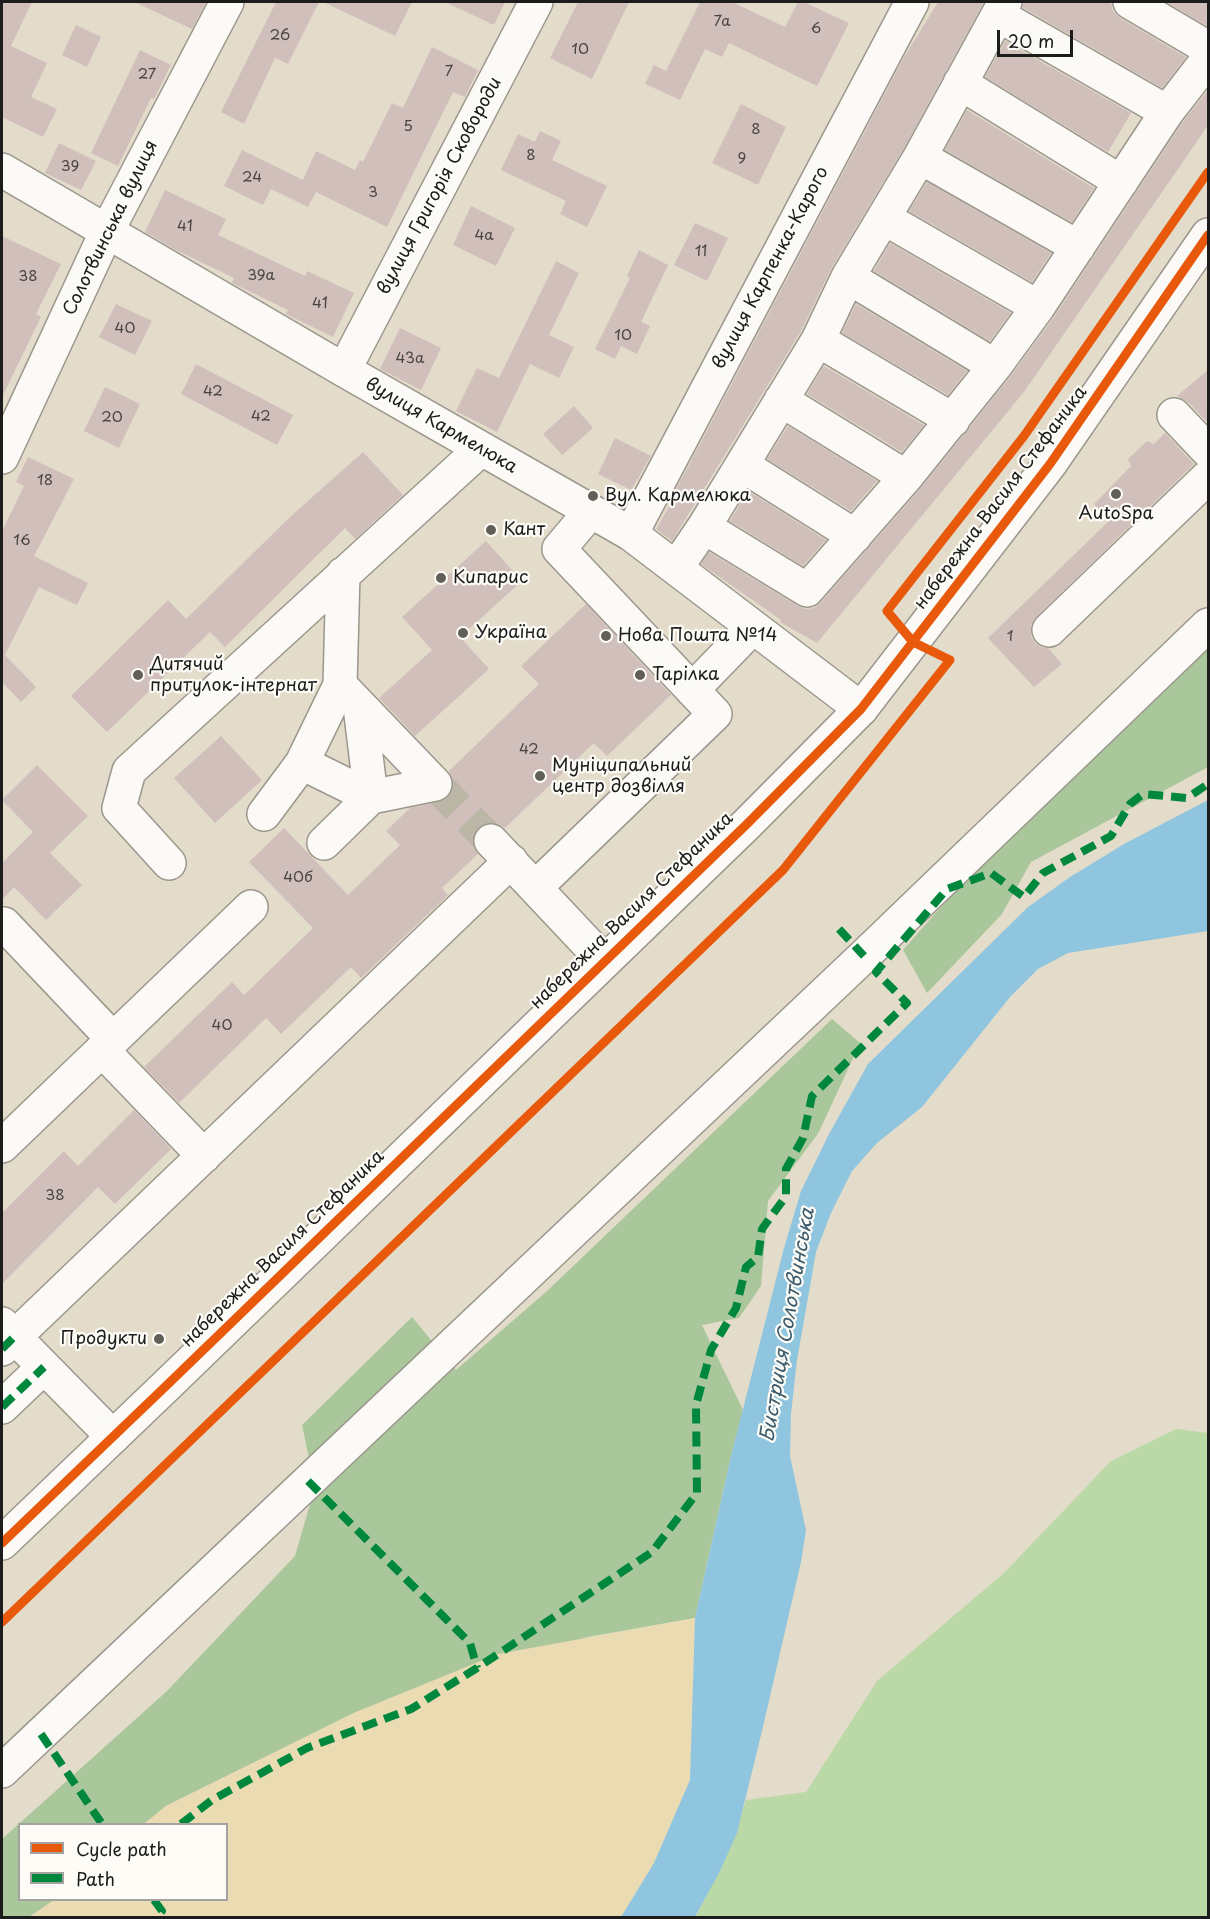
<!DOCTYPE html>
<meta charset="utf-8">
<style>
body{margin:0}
#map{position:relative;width:1210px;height:1919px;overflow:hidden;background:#e4dcca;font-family:"Playpen Sans",sans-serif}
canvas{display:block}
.frame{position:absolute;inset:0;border:3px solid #1c1c1c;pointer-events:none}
.legend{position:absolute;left:18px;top:1823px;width:210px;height:78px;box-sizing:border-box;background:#fdfcf7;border:2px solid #a3a29f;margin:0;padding:8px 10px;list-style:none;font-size:18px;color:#1c1c1c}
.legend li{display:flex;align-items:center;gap:12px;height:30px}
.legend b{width:30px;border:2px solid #a3a29f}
.scale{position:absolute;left:997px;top:30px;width:76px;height:27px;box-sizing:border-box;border:3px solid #1c1c1c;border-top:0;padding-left:8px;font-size:18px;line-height:21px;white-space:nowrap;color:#1c1c1c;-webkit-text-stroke:4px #fdfcf7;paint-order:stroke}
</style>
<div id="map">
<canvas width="1210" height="1919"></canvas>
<div class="frame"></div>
<ul class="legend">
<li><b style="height:8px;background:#e8590c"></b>Cycle path</li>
<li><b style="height:8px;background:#00873e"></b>Path</li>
</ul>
<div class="scale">20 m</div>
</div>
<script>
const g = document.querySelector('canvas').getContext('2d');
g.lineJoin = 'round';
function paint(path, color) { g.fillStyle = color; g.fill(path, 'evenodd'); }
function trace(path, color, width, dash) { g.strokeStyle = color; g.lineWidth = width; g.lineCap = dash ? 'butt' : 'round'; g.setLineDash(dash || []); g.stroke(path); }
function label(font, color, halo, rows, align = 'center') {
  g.font = font + ' "Playpen Sans",sans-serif'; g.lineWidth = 4.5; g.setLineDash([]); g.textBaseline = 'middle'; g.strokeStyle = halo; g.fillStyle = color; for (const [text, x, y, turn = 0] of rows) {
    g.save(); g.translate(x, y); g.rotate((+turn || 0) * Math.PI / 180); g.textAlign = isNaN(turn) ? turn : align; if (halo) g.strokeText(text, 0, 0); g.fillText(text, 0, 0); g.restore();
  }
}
paint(new Path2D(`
 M 1176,1429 L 1208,1433 L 1208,1917 L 695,1918 C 716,1878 734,1843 746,1800 L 806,1792 L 877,1681 L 1004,1573 L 1111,1461 Z`), '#bbd8a7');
paint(new Path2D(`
 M 1208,633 L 1208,767 L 1031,862 L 1002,914 L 927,993 L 903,950 L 963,882 Z
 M 832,1019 L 860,1043 L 819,1132 L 768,1201 L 761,1286 L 739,1318 L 702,1325 L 743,1410 L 731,1456 L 695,1618 L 588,1637 L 356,1712 L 166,1806 L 144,1824 L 20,1824 L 20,1900 L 54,1900 L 29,1917 L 2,1918 L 2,1839 L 167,1691 L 295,1556 L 315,1487 L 302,1425 L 412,1317 L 456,1370 L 547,1291 Z`), '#aac79c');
paint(new Path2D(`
 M 695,1618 L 690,1780 L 654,1863 L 621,1917 L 29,1918 L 54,1900 L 226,1900 L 226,1824 L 144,1824 L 166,1806 L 356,1712 L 498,1654 Z`), '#eadbb2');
paint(new Path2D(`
 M 1208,800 L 1208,931 L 1068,953 L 1038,969 L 1010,997 L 922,1107 L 877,1143 L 852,1171 L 831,1213 L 816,1252 L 797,1360 L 791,1414 L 790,1456 L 806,1530 L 801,1562 L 762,1731 L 737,1833 L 720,1871 L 695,1917 L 621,1917 L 654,1863 L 690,1780 L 695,1618 L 731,1456 L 784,1248 L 801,1191 L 829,1134 L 868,1064 L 1028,907 L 1070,877 L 1124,844 Z`), '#8fc5de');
paint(new Path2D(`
 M 2,2 L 32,2 L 11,46 L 47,63 L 31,97 L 57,109 L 43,137 L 2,117 Z
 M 134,2 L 206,2 L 192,29 Z
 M 276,2 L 319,2 L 288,64 L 275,58 L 244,124 L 221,112 Z
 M 323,2 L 412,2 L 395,36 Z
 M 445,2 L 505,2 L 494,25 Z
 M 578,2 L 629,2 L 592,79 L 550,58 Z
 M 700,2 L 732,2 L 785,27 L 798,2 L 804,2 L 849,23 L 817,86 L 729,43 L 722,57 L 705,49 L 680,100 L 645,84 L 654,65 L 666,71 Z
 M 938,2 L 984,2 L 904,148 L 832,267 L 801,331 L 672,541 L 656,529 L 674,498 L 672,497 L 902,61 Z
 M 1024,2 L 1111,2 L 1113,11 L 1120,18 L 1186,57 L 1162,88 L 1022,7 Z
 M 1166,2 L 1209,2 L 1209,27 Z
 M 76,25 L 101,37 L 87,67 L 62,55 Z
 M 1005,41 L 1131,113 L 1108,152 L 985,77 Z
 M 432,47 L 478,70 L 465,97 L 453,92 L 387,227 L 316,192 L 308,207 L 271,189 L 263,205 L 224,186 L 242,150 L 303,180 L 316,151 L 355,170 L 360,160 L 363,162 L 392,103 L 403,108 Z
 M 140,50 L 171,65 L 154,99 L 151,98 L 118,166 L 91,153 Z
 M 1209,89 L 1209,124 L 1024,392 L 817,643 L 780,622 L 781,620 L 701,564 L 709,552 L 798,606 L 806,609 L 814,608 L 821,602 L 920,489 L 1010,377 L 1054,317 L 1182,123 Z
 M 741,104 L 786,127 L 758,185 L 712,163 Z
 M 967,110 L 1094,188 L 1072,222 L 945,150 Z
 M 540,131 L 561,141 L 552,160 L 607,186 L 587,227 L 560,214 L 566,201 L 501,170 L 518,134 L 535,142 Z
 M 59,143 L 96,161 L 81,190 L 45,173 Z
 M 927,182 L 1051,253 L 1032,282 L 909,211 Z
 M 165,190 L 226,219 L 218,235 L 305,276 L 307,271 L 354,293 L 333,337 L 286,314 L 288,310 L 232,283 L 234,278 L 174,249 L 145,232 Z
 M 471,206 L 515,228 L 496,266 L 453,245 Z
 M 695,223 L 728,238 L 707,281 L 674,265 Z
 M 2,236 L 61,264 L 36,314 L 41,317 L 2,397 Z
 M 890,243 L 1011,313 L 990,341 L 874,271 Z
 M 639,250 L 668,265 L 641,322 L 650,326 L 637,354 L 621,346 L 615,359 L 595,349 L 630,278 L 627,276 Z
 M 556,261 L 579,273 L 549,335 L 574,347 L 559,378 L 530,364 L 497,432 L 456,411 L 477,368 L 499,378 Z
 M 116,304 L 152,321 L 135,355 L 99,337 Z
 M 856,304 L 967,371 L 948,395 L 842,333 Z
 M 400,328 L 441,348 L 421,390 L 380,369 Z
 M 196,364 L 293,415 L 277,445 L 181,394 Z
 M 824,366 L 924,425 L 902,452 L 807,394 Z
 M 1209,369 L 1209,424 L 1188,402 L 1177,396 Z
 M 105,387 L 140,404 L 119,448 L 84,431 Z
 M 574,406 L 593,428 L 562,455 L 543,434 Z
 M 788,426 L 877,481 L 851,511 L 767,459 Z
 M 1165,433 L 1194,464 L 1036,617 L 1031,625 L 1031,635 L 1035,643 L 1043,648 L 1048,648 L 1062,664 L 1034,687 L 988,638 L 1109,521 L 1094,504 L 1131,466 L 1128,459 L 1147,441 L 1154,444 Z
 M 615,438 L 651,456 L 631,490 L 598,474 Z
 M 363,452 L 403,495 L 355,539 L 345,528 L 225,647 L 210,632 L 107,732 L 71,696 L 168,600 L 186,619 L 290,517 Z
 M 28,457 L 74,479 L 34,556 L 88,583 L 77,605 L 39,587 L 5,655 L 36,687 L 21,702 L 2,682 L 2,531 L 24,486 L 16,482 Z
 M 748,491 L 826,540 L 803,566 L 730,521 Z
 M 486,541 L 522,581 L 460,637 L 489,669 L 415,736 L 379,698 L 432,650 L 402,617 Z
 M 586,604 L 671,695 L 607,756 L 594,743 L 505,828 L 496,823 L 487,823 L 479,827 L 473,836 L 473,846 L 478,854 L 442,888 L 448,895 L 361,978 L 351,967 L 281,1034 L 266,1018 L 179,1103 L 144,1067 L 232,982 L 244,995 L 313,928 L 249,862 L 284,828 L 348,895 L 400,845 L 386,831 L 410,808 L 439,802 L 448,797 L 453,790 L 453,781 L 449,771 L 539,684 L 521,666 Z
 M 221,736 L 262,780 L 215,823 L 174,778 Z
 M 37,765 L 88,816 L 50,853 L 82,885 L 46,920 L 14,887 L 2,900 L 2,863 L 33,832 L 2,800 Z
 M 134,1110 L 171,1149 L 115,1204 L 98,1187 L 2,1284 L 2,1213 L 64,1151 L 78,1166 Z`), '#d1bfbc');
trace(new Path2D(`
 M 435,784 L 491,841`), '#bcb6a7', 33, [33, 16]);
const minor = new Path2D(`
 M 1130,2 L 1208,48
 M 998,15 L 1167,112
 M 960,83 L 1121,182
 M 920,157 L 1078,247
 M 2,170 L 344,370 L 631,534 L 861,709
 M 884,218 L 1038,307
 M 848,277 L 995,366
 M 818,340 L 953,420
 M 344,370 L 536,2
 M 781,400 L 906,477
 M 1174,415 L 1208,451
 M 2,457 L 106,233 L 227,2
 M 742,465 L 855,536
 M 704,527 L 807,590 L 906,477 L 995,366 L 1038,307 L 1167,112 L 1208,59
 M 631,534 L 912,2
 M 676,568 L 704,527 L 818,340 L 848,277 L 920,157 L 1005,2
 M 343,574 L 340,685 L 435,784
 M 1049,630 L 1208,477
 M 692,690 L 753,627
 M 302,763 L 371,797 L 435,784
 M 264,814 L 302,763 L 340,685
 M 491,841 L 604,961
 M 324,843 L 371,797 L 360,706
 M 169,863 L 119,808 L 129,771 L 481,449
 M 536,887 L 715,714 L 559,549 L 591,511
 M 4,924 L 113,1039
 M 102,1050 L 204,1156
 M 2,1146 L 251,907
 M 2,1324 L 113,1437
 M 2,1349 L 511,861
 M 2,1407 L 44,1367
 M 2,1771 L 864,956 L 1208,625`);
const major = new Path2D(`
 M 2,1543 L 167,1385 L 748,823 L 861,709 L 1050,464 L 1208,235`);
trace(minor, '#9b978d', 36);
trace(major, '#9b978d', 36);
trace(minor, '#fbfaf7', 33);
trace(major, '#fbfaf7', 33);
trace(new Path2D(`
 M 839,929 L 864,956
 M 2,1349 L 14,1337
 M 2,1407 L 44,1367
 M 308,1481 L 470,1643 L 477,1668
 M 41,1734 L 102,1824
 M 181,1824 L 212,1800 L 307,1748 L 411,1709 L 477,1668 L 652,1552 L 697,1493 L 696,1405 L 711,1350 L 736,1308 L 746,1267 L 758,1257 L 762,1229 L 786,1196 L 786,1169 L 803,1138 L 812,1096 L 907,1003 L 876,972 L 947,889 L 991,873 L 1024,897 L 1043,873 L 1111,836 L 1130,804 L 1143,794 L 1187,798 L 1208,784
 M 154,1900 L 162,1911 L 156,1918`), '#00873e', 8, [15, 8]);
trace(new Path2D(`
 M 2,1543 L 167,1385 L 748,823 L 861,709 L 1050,464 L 1208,235
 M 2,1622 L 783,870 L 950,660 L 913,642 L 887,611 L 1024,436 L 1208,172`), '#e8590c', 9);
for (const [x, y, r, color] of [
 [1116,494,6,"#625f59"],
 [593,496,6,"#625f59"],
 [491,530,6,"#625f59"],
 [441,578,6,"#625f59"],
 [463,633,6,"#625f59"],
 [606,636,6,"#625f59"],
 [138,675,6,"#625f59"],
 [640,675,6,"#625f59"],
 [540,776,6,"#625f59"],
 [159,1339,6,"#625f59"]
]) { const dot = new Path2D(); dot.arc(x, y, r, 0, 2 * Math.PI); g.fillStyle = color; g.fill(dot); trace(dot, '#fdfcf7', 2); }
label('15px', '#494544', null, [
 ["7а",722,22],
 ["6",816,29],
 ["26",280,36],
 ["10",580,50],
 ["7",449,72],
 ["27",147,75],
 ["5",408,127],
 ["8",756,130],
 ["8",531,156],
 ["9",742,159],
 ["39",70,167],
 ["24",252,178],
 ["3",373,193],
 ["41",185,227],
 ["4а",484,236],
 ["11",701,252],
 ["39а",261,276],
 ["38",28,277],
 ["41",320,304],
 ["40",125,329],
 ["10",623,336],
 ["43а",410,359],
 ["42",213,392],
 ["42",261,417],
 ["20",112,418],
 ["18",45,481],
 ["16",22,541],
 ["1",1010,637],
 ["42",529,750],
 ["40б",298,878],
 ["40",222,1026],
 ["38",55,1196]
]);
label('18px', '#1c1c1c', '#fdfcf7', [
 ["вулиця Григорія Сковороди",440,186,-62],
 ["Солотвинська вулиця",111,228,-64],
 ["вулиця Карпенка-Карого",771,268,-62],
 ["вулиця Кармелюка",441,426,30],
 ["набережна Василя Стефаника",1001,498,-53],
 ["набережна Василя Стефаника",632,911,-44],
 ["набережна Василя Стефаника",283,1249,-44]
]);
label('18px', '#1c1c1c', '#fdfcf7', [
 ["Вул. Кармелюка",605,496],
 ["AutoSpa",1116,514,"center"],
 ["Кант",503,530],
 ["Кипарис",453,578],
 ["Україна",475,633],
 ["Нова Пошта №14",618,636],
 ["Дитячий",150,665],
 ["притулок-інтернат",150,686],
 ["Тарілка",652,675],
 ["Муніципальний",552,766],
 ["центр дозвілля",552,787],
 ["Продукти",147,1339,"right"]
], 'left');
label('italic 20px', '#3c5c6d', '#fdfcf7', [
 ["Бистриця Солотвинська",788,1325,-80]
]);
</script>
